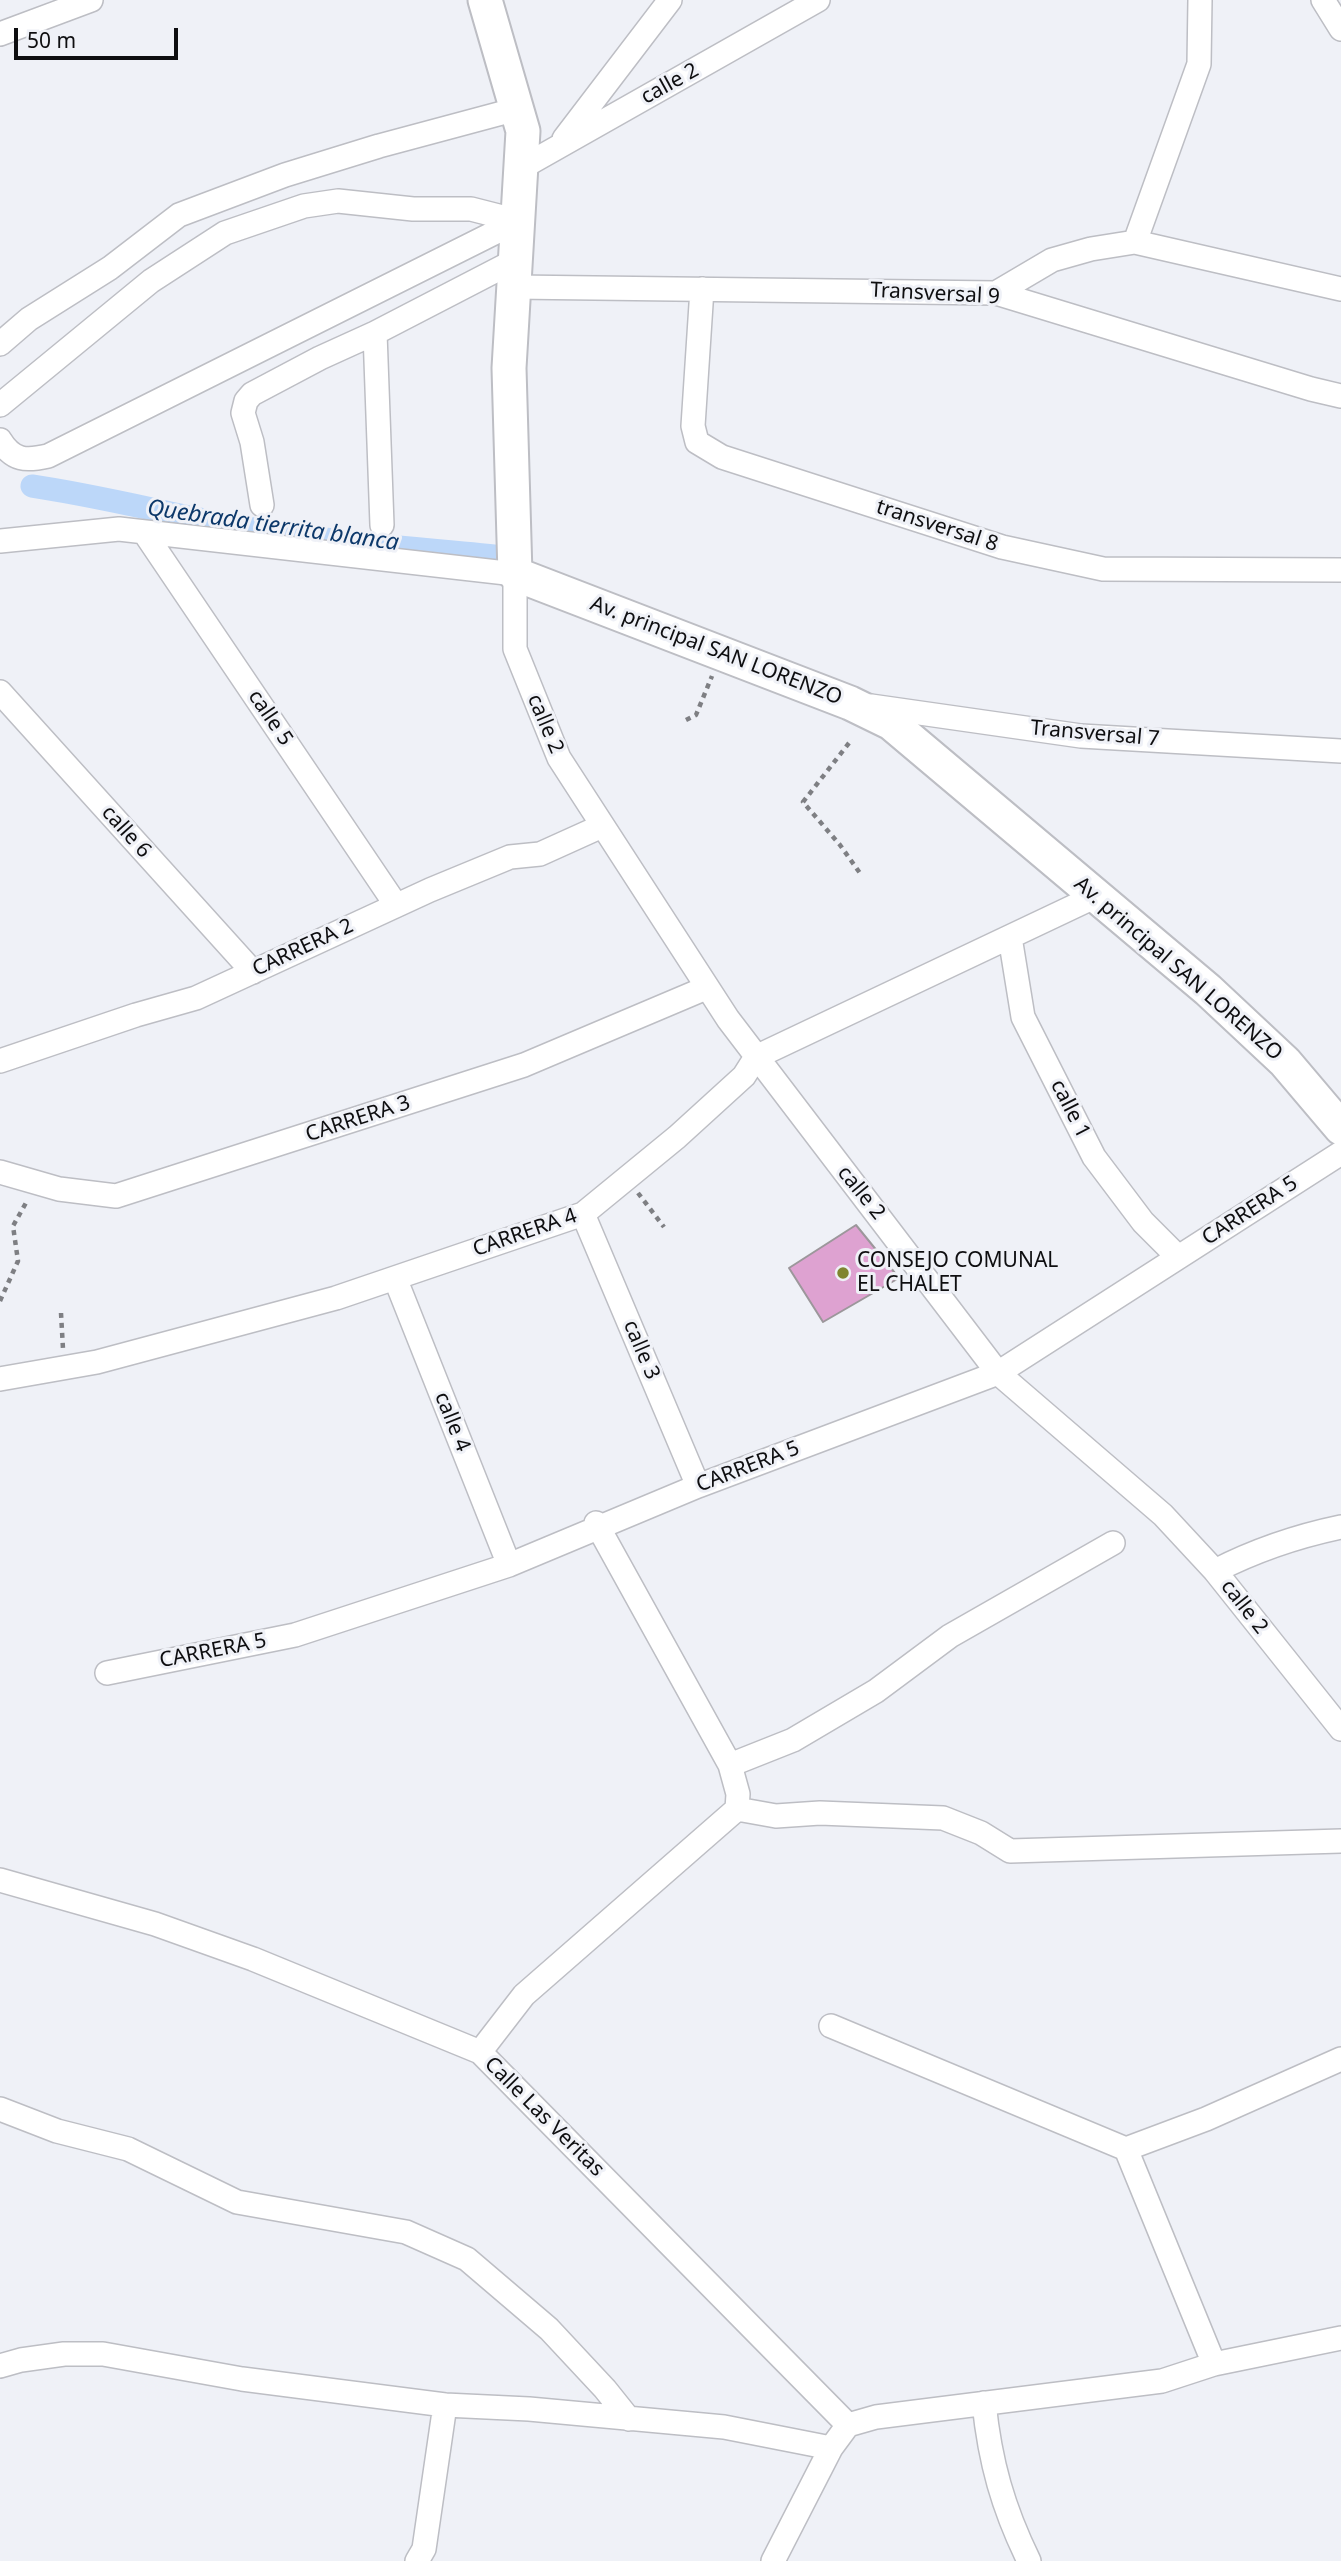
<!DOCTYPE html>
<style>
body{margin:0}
#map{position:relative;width:1341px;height:2561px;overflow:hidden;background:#eff1f7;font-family:"Noto Sans",sans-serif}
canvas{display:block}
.scale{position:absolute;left:14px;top:28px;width:164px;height:32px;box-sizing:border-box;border:4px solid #0e0e10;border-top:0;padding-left:9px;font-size:21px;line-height:24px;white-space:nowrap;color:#0e0e10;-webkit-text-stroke:5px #eff1f7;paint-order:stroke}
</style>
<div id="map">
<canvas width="1341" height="2561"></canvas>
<div class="scale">50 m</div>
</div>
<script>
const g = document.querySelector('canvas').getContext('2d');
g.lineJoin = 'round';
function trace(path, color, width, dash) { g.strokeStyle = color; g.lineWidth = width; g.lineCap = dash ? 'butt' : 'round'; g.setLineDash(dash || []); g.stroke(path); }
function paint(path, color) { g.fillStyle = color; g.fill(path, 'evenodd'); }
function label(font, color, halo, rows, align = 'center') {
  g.font = font + ' "Noto Sans",sans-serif'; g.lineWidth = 6; g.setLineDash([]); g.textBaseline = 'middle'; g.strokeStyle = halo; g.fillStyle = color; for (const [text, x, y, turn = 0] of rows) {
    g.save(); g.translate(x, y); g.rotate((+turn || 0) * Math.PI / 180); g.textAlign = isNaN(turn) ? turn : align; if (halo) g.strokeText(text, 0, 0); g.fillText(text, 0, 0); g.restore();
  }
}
trace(new Path2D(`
 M 32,486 C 93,495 153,510 214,522 C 313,541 415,548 515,558`), '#bcd7f9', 23);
const building = new Path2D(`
 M 856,1225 L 899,1278 L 823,1322 L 789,1268 Z`);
paint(building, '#dea2d1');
trace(building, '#9c979b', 2);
const street = new Path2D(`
 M 1323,0 L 1341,29
 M 0,34 L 91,0
 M 564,139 L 670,0
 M 521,168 L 818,0
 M 1135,242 L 1341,289
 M 514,287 L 996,293 L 1311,389 L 1341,396
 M 702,289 L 693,426 L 697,442 L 722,457 L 1002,547 L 1103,569 L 1341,570
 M 996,293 L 1052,260 L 1091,249 L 1135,242 L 1199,64 L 1200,0
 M 375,333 L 382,525
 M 0,344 L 29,319 L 110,268 L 179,215 L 285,175 L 379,146 L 517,109
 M 0,405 L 151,281 L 225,233 L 304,206 L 338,201 L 413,209 L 471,209 L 518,221
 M 0,440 C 13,461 26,461 48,456 L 518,221
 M 262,505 L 252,442 L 243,413 L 246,401 L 252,394 L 320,358 L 375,333 L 516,260
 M 144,532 L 396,905
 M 0,541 L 119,529 L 515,574 L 515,649 L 559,758 L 728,1019 L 998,1373 L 1163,1515 L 1215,1571 L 1341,1729
 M 0,692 L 253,972
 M 871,706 L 1081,736 L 1341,751
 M 1010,937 L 1023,1017 L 1094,1157 L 1143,1222 L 1178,1257
 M 0,1061 L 136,1015 L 196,998 L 430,890 L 510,857 L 540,854 L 602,826
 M 0,1172 L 59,1189 L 116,1196 L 524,1065 L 706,988
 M 583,1214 L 698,1486
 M 395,1278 L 509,1565
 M 0,1379 L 97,1362 L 336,1298 L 583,1214 L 677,1137 L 744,1076 L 756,1057 L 1096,896
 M 1215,1571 C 1254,1551 1298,1536 1341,1527
 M 107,1673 L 295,1635 L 509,1565 L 698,1486 L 998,1373 L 1341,1153
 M 730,1765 L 793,1740 L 876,1691 L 950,1636 L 1113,1543
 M 737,1809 L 776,1816 L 820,1813 L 943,1818 L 981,1833 L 1010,1851 L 1341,1841
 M 0,1880 L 155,1924 L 253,1959 L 480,2052 L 848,2425
 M 831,2026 L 1126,2149 L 1214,2364
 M 480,2052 L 524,1995 L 737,1809 L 738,1794 L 730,1765 L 596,1523
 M 0,2109 L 57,2131 L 128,2149 L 237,2202 L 406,2232 L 467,2259 L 549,2329 L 605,2389 L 629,2419
 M 1126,2149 L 1206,2119 L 1341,2059
 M 0,2366 L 21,2360 L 64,2354 L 103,2354 L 242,2379 L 445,2405 L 529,2409 L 724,2427 L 831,2448
 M 984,2403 C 990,2462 1003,2508 1029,2561
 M 417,2561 L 424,2549 L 445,2405
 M 773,2561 L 831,2448 L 848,2425 L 876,2417 L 1162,2381 L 1214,2364 L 1341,2338`);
const secondary = new Path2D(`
 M 485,0 L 523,131 L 509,368 L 515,574 L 850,703 L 891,723 L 1208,990 L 1285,1062 L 1341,1128`);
trace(street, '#bdbec4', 26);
trace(secondary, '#bdbec4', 37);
trace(new Path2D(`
 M 686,720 L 696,715 L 712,676
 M 849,743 L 803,802 L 840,845 L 862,876
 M 638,1193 L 664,1227
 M 0,1301 L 18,1261 L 13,1226 L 27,1201
 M 61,1313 L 63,1349`), '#7e7f83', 4.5, [5, 5]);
trace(street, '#fff', 23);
trace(secondary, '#fff', 33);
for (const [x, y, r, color] of [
 [843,1273,7,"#7f8530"]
]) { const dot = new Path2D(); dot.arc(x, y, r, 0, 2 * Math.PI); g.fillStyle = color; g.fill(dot); trace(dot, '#eff1f7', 2.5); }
label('21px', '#0e0e10', '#eff1f7', [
 ["calle 2",670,84,-29],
 ["Transversal 9",935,294,3],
 ["transversal 8",937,526,18],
 ["Av. principal SAN LORENZO",716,651,21],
 ["calle 5",270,718,56],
 ["calle 2",545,724,67],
 ["Transversal 7",1095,734,5],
 ["calle 6",126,832,48],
 ["CARRERA 2",303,948,-25],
 ["Av. principal SAN LORENZO",1178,969,41],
 ["calle 1",1070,1109,63],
 ["CARRERA 3",358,1119,-18],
 ["calle 2",861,1193,51],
 ["CARRERA 5",1250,1211,-33],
 ["CARRERA 4",525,1233,-19],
 ["calle 3",641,1350,67],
 ["calle 4",452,1422,68],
 ["CARRERA 5",748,1467,-21],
 ["calle 2",1244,1607,52],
 ["CARRERA 5",213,1651,-11],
 ["Calle Las Veritas",544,2117,45]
]);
label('21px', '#0e0e10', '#eff1f7', [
 ["CONSEJO COMUNAL",857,1261],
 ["EL CHALET",857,1285]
], 'left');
label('italic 23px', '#0c386a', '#eff1f7', [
 ["Quebrada tierrita blanca",273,526,8]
]);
</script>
